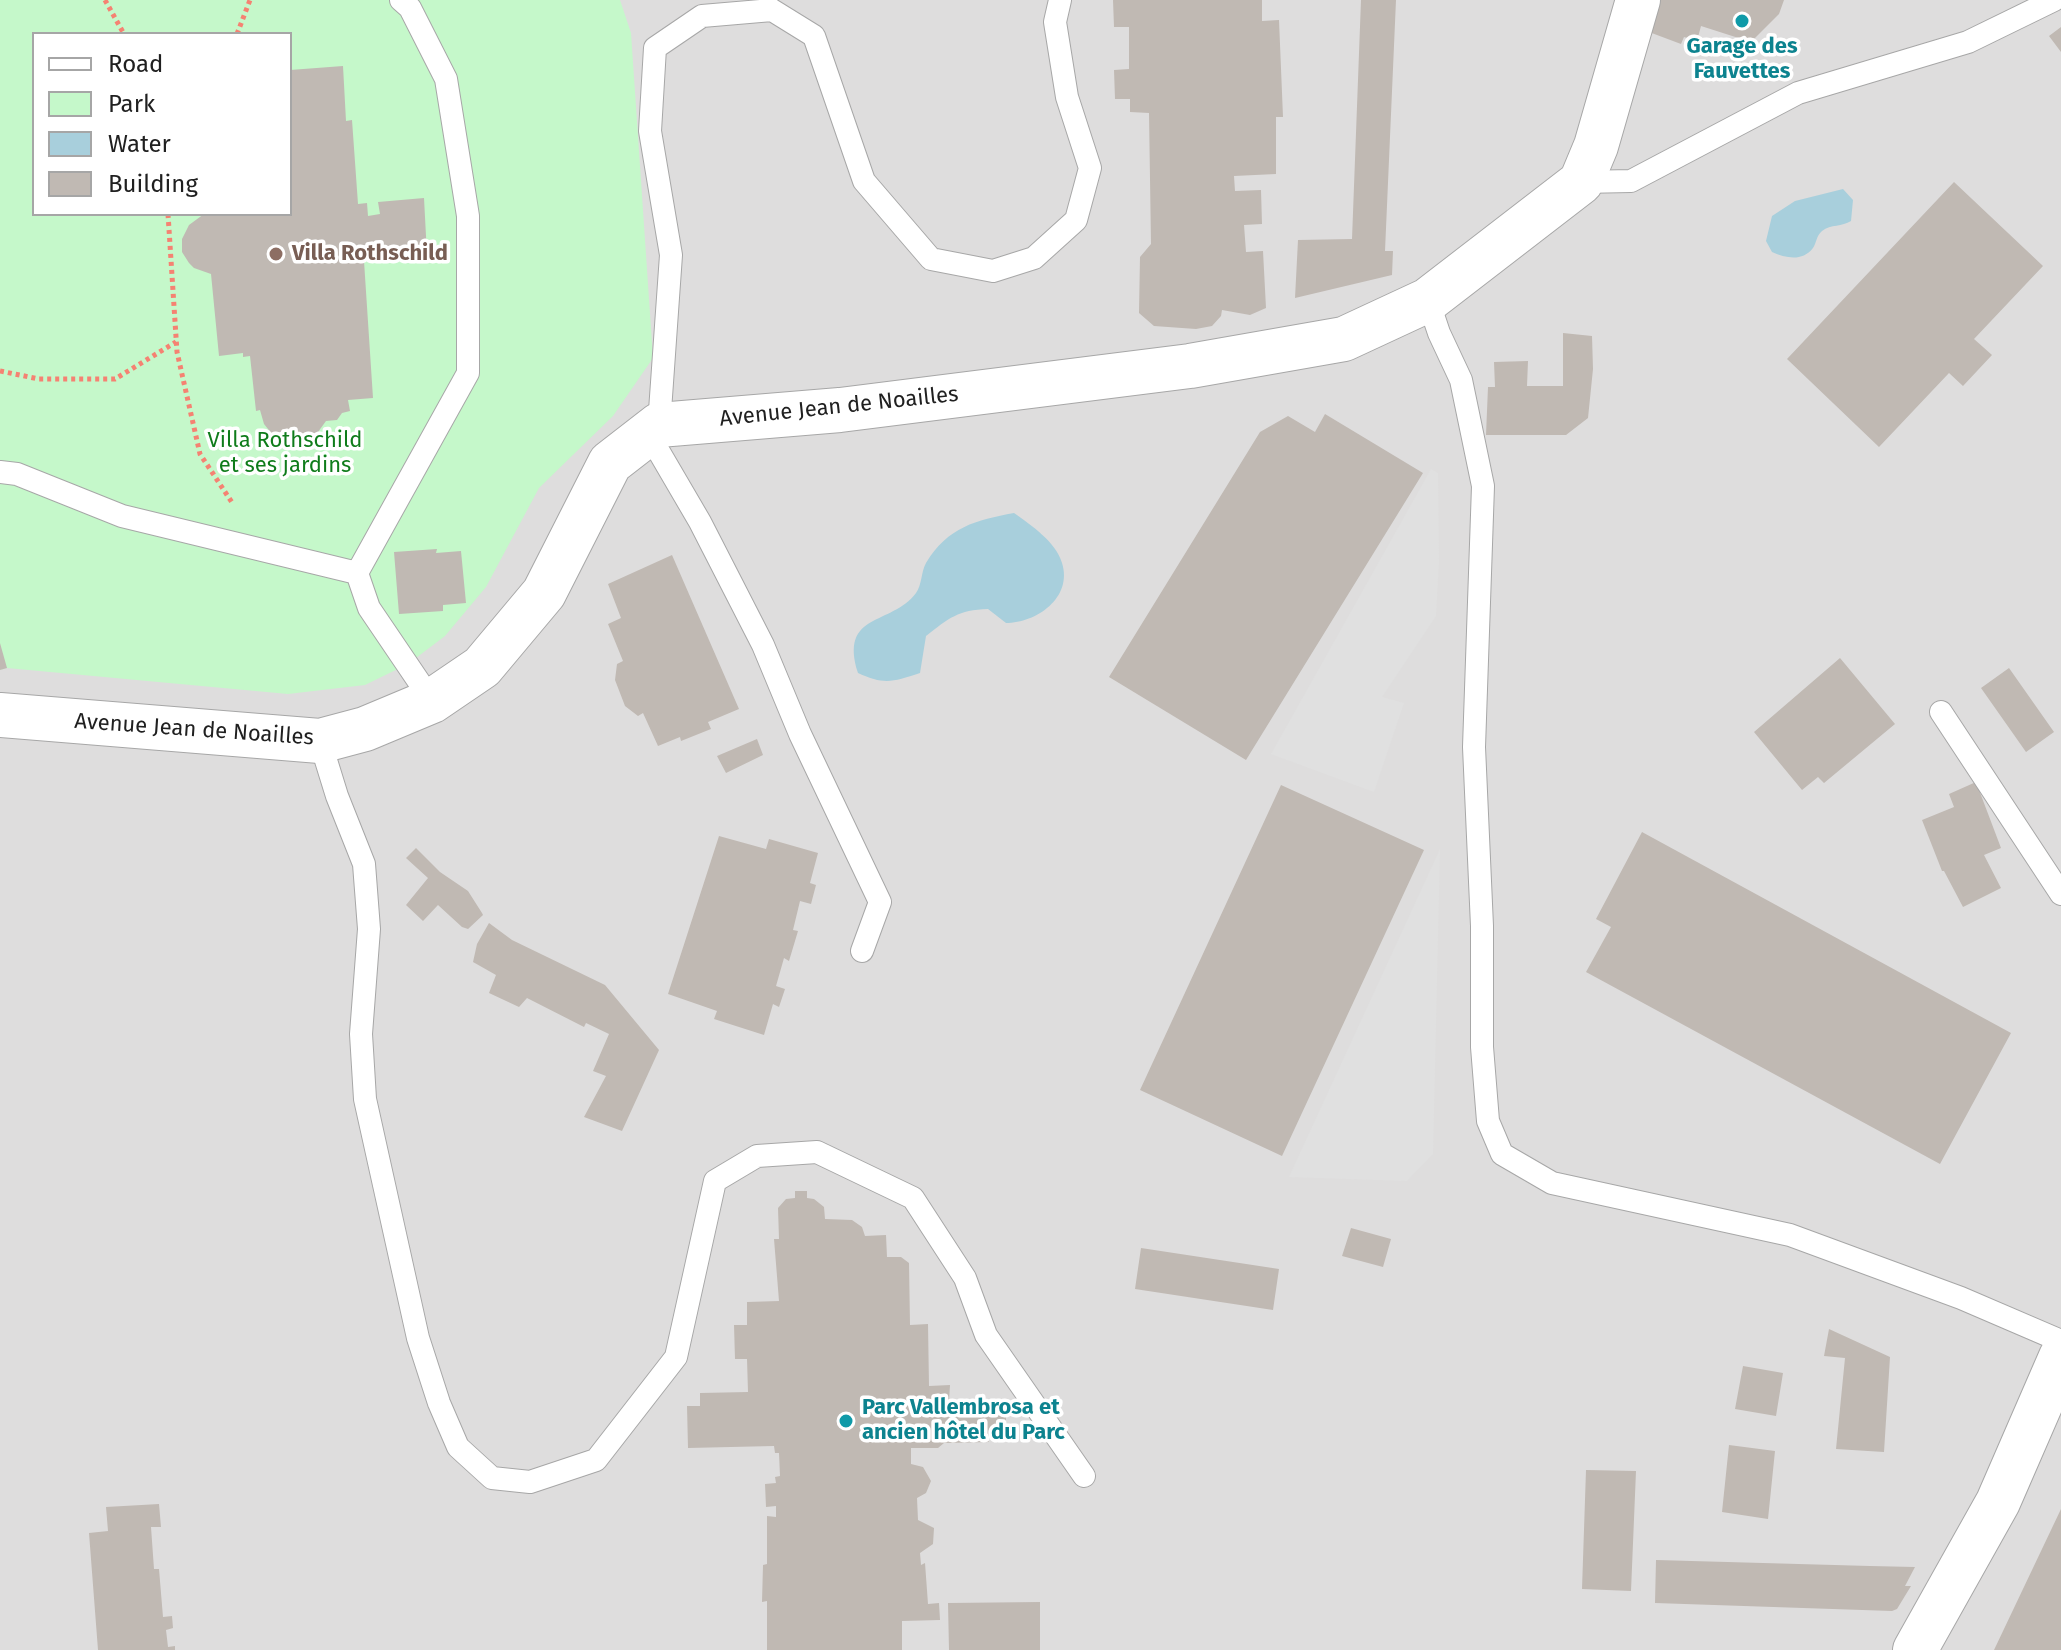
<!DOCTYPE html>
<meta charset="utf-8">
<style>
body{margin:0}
#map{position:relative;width:2061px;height:1650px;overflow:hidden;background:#f0ede6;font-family:"Fira Sans",sans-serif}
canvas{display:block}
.legend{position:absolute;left:32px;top:32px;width:260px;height:184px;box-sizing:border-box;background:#fff;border:2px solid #a6a6a6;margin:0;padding:10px 14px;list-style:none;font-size:24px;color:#202020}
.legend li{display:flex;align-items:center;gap:16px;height:40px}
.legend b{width:40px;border:2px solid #a6a6a6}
</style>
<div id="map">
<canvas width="2061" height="1650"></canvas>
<ul class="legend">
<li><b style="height:10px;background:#fff"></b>Road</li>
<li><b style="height:22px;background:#c5f8ca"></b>Park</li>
<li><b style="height:22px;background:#a8cfdc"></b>Water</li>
<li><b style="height:22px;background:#c0b9b3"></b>Building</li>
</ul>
</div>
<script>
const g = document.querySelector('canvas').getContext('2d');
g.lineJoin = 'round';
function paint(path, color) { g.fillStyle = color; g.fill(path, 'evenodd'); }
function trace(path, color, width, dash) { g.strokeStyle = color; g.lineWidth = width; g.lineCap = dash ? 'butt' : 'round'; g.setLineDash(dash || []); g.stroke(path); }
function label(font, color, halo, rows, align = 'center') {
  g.font = font + ' "Fira Sans",sans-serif'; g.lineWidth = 7; g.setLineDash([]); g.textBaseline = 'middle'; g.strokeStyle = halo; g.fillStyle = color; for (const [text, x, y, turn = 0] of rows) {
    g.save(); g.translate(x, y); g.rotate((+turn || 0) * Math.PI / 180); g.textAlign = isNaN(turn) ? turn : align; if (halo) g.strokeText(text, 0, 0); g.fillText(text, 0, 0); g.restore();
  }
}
paint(new Path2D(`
 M 0,0 L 2061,0 L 2061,1650 L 0,1650 ZM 34,34 L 290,34 L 290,214 L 34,214 Z`), '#dedddd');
paint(new Path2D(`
 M 0,0 L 620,0 L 631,33 L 653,358 L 613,416 L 539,488 L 486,587 L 445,636 L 408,664 L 365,685 L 288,694 L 7,668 L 0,670 ZM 34,34 L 290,34 L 290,214 L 34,214 Z`), '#c5f8ca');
paint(new Path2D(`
 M 1431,469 L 1438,473 L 1439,561 L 1436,616 L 1382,697 L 1404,703 L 1374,792 L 1271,754 Z
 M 1440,849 L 1433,1154 L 1407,1181 L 1289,1177 Z`), '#e0e0e0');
paint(new Path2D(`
 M 1843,189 L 1853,200 L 1851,221 C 1842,227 1831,224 1822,231 C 1816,236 1817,242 1813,248 C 1802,262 1786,258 1772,252 L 1766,241 L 1772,216 L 1795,201 Z
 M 1014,513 C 1031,525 1056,542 1062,563 C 1073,598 1036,623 1006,623 L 988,609 C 958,610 949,618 926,636 L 920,673 C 893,682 884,685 858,673 C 839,612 891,626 916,593 C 922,585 921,572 926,563 C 948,527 976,520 1014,513 Z`), '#a8cfdc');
paint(new Path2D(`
 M 1113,0 L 1262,0 L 1262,21 L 1279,20 L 1283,117 L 1276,117 L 1276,174 L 1234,176 L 1235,191 L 1261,190 L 1262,224 L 1244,225 L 1246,252 L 1263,251 L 1266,308 L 1250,315 L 1222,310 L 1221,316 L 1212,326 L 1196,329 L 1154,326 L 1139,313 L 1140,257 L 1151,244 L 1149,113 L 1130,112 L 1130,99 L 1115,99 L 1114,70 L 1129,69 L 1129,27 L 1114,27 Z
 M 1361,0 L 1396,0 L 1385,251 L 1393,251 L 1392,275 L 1295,298 L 1298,240 L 1352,239 Z
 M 1659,0 L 1784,0 L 1779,14 L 1751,42 L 1701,26 L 1697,41 L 1684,37 L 1681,44 L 1649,32 Z
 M 2061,27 L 2061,52 L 2049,36 Z
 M 343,66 L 346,121 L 352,120 L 358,204 L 367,203 L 368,216 L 380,214 L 378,202 L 424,198 L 427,255 L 382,259 L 381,245 L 369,245 L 370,261 L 364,261 L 373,398 L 348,400 L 350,411 L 342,413 L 337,420 L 326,421 L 318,432 L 307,440 L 289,442 L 272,434 L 264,424 L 260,410 L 256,411 L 250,356 L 243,357 L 243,353 L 219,356 L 211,274 L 194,268 L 189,263 L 182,252 L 182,239 L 189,225 L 204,214 L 290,214 L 290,70 Z
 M 1954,182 L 2043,266 L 1974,339 L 1992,355 L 1963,386 L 1949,373 L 1879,447 L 1787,359 Z
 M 1563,333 L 1592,336 L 1593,369 L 1588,418 L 1566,435 L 1486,435 L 1488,387 L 1495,387 L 1494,362 L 1528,361 L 1527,386 L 1563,386 Z
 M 1325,414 L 1423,473 L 1246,760 L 1109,677 L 1260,432 L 1288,416 L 1315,432 Z
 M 437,549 L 436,553 L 461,551 L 466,603 L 443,605 L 443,611 L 399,614 L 394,552 Z
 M 672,555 L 739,709 L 708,722 L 711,729 L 681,741 L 680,737 L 658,746 L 643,713 L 638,716 L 625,706 L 615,680 L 617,664 L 623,661 L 608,624 L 621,618 L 608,584 Z
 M 0,643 L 7,668 L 0,670 Z
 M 1840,658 L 1895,724 L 1824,783 L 1818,777 L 1802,790 L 1754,732 Z
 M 2009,668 L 2054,732 L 2026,752 L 1981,688 Z
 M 757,739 L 763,755 L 726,773 L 717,756 Z
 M 1976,782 L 2001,848 L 1984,855 L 2001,888 L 1963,907 L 1944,871 L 1942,871 L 1922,820 L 1954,807 L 1949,794 Z
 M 1281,785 L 1424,850 L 1282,1156 L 1140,1090 Z
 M 1642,832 L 2011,1033 L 1940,1164 L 1586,972 L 1611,927 L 1596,919 Z
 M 719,836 L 766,849 L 769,839 L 818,853 L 810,883 L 816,885 L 811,904 L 800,901 L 793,930 L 798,931 L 789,961 L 784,958 L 776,986 L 785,989 L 779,1007 L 773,1004 L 764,1035 L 714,1019 L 717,1011 L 668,994 Z
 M 416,848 L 440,872 L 468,891 L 482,913 L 483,915 L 468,929 L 462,927 L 438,905 L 423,921 L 406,905 L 428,878 L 406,858 Z
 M 489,923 L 512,940 L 605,985 L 659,1050 L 622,1131 L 584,1117 L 606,1076 L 593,1071 L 609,1034 L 586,1023 L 584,1027 L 527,998 L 519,1007 L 489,993 L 496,975 L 473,962 L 477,944 Z
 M 795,1191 L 807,1191 L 807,1198 L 814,1199 L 824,1207 L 825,1219 L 852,1220 L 862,1227 L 865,1236 L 886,1235 L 887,1257 L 901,1257 L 909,1263 L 910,1325 L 928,1324 L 929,1386 L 950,1385 L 949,1401 L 997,1400 L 1006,1405 L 1006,1436 L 989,1437 L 989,1442 L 944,1443 L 938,1448 L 911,1448 L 911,1464 L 923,1467 L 931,1481 L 926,1493 L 917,1498 L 918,1520 L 934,1528 L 933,1544 L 920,1553 L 921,1565 L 925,1563 L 928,1604 L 939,1603 L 940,1620 L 902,1621 L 902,1650 L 767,1650 L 767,1601 L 762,1602 L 763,1565 L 767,1564 L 767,1516 L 776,1517 L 776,1506 L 766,1507 L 765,1484 L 776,1483 L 775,1477 L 780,1476 L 779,1453 L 775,1453 L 774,1446 L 688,1448 L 687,1406 L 700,1406 L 700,1393 L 748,1392 L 747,1359 L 735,1359 L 734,1325 L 747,1325 L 747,1302 L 779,1301 L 774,1239 L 779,1239 L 778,1208 L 786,1199 L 795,1198 Z
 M 1351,1228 L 1391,1239 L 1383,1267 L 1342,1256 Z
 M 1141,1248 L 1279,1269 L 1273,1310 L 1135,1289 Z
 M 1829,1329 L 1890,1357 L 1884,1452 L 1836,1449 L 1845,1358 L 1824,1356 Z
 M 1743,1366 L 1783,1373 L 1776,1416 L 1735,1409 Z
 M 1729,1445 L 1775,1451 L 1768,1519 L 1722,1512 Z
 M 1586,1470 L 1636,1471 L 1631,1591 L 1582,1589 Z
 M 159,1504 L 161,1527 L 151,1527 L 154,1569 L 159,1569 L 163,1617 L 172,1616 L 173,1628 L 166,1630 L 168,1647 L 175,1646 L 175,1650 L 98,1650 L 89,1533 L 108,1531 L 106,1507 Z
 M 2061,1509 L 2061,1650 L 1994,1650 Z
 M 1656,1560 L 1870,1566 L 1915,1567 L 1905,1586 L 1911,1586 L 1897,1609 L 1892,1611 L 1655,1603 Z
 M 1040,1602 L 1040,1650 L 949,1650 L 948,1603 Z`), '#c0b9b3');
const lane = new Path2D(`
 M 401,0 L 410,8 L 446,79 L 468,216 L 468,373 L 357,573 L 369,608 L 432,701
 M 1581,182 L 1631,181 L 1798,93 L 1968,42 L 2054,0
 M 1428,300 L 1439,333 L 1461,380 L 1483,486 L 1474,747 L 1482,926 L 1482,1047 L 1488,1121 L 1502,1154 L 1552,1183 L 1790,1235 L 1961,1298 L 2061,1341
 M 659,425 L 671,255 L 650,131 L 655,48 L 702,16 L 772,10 L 814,36 L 864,181 L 931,259 L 993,271 L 1034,258 L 1076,220 L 1090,168 L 1067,97 L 1055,22 L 1060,0
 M 648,433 L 700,522 L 763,645 L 800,734 L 880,902 L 862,951
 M 0,472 L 17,474 L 122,516 L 357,573
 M 1941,712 L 2061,894
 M 320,741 L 337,796 L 364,864 L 369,929 L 361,1034 L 365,1099 L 418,1338 L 439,1403 L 458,1447 L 492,1478 L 530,1482 L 596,1460 L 676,1357 L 715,1181 L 757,1156 L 817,1152 L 913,1198 L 965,1278 L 986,1335 L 1084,1476`);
const street = new Path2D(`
 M 0,715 L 320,741 L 365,729 L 432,701 L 482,667 L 544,593 L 610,463 L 659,425 L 840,410 L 1190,366 L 1344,339 L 1428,300 L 1581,182 L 1596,146 L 1638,0
 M 1915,1650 L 1998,1502 L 2061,1357`);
trace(lane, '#a7a7a7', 24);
trace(street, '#a7a7a7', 46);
trace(new Path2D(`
 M 105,0 L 124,34
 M 237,34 L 250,0
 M 168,214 L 177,352 L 200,454 L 233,504
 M 0,371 L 39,379 L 115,379 L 176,342`), '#f58272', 5, [4, 4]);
trace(lane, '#fff', 22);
trace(street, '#fff', 44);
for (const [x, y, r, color] of [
 [1742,21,8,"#0f9aa8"],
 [276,254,8,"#8d6e63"],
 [846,1421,8,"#0f9aa8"]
]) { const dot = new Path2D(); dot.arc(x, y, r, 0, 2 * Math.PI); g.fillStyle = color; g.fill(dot); trace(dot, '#fff', 3); }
label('bold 22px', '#0d838f', '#fff', [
 ["Garage des",1742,47],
 ["Fauvettes",1742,72],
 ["Parc Vallembrosa et",862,1408,"left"],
 ["ancien hôtel du Parc",862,1433,"left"]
]);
label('bold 22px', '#785e54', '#fff', [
 ["Villa Rothschild",292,254]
], 'left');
label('22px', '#202020', '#fff', [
 ["Avenue Jean de Noailles",839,407,-6],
 ["Avenue Jean de Noailles",194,730,4]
]);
label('22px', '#0f7c1b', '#fff', [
 ["Villa Rothschild",285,441],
 ["et ses jardins",285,466]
]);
</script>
